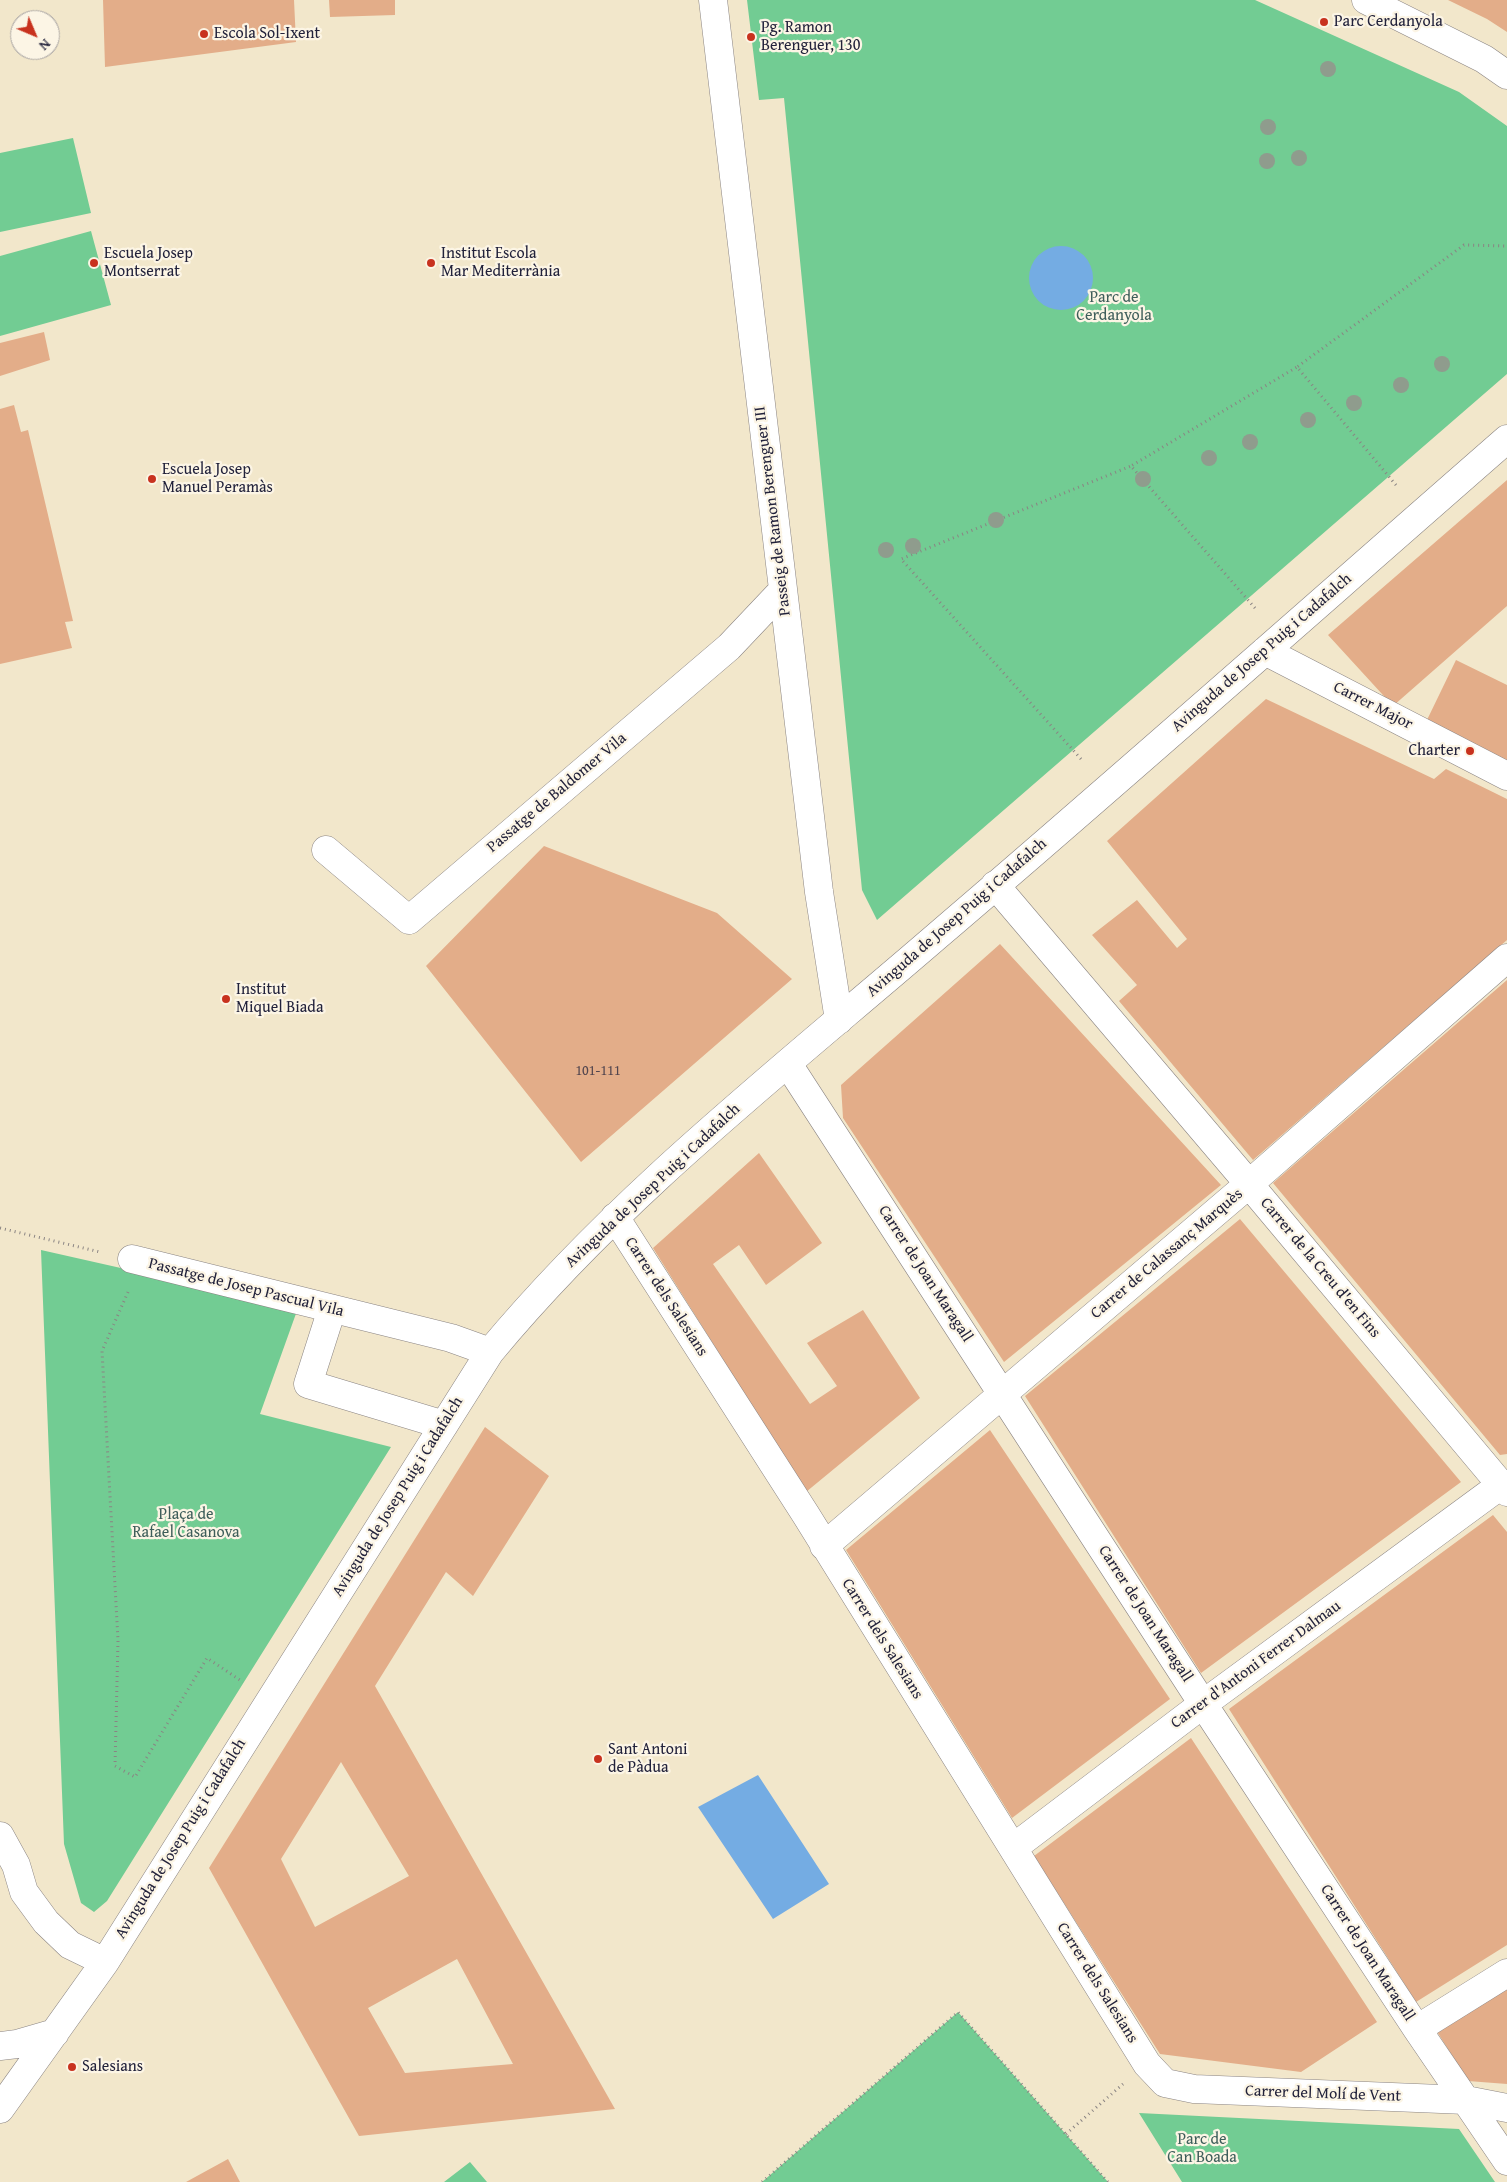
<!DOCTYPE html>
<meta charset="utf-8">
<style>
body{margin:0}
#map{position:relative;width:1507px;height:2182px;overflow:hidden;background:#f2e7cb;font-family:"Gentium Book Plus",serif}
canvas{display:block}
.north{position:absolute;left:10px;top:10px;width:50px;height:50px;box-sizing:border-box;background:#fcf5e5;border:1px solid #a5a1a1;border-radius:50%;rotate:135deg;font-size:14px;font-weight:700;line-height:20px;text-align:center;color:#22223b}
.north::after{content:'';display:block;margin:auto;width:18px;height:22px;background:#c8321e;clip-path:polygon(50% 0,100% 100%,50% 72%,0 100%)}
</style>
<div id="map">
<canvas width="1507" height="2182"></canvas>
<div class="north">N</div>
</div>
<script>
const g = document.querySelector('canvas').getContext('2d');
g.lineJoin = 'round';
function paint(path, color) { g.fillStyle = color; g.fill(path, 'evenodd'); }
function trace(path, color, width, dash) { g.strokeStyle = color; g.lineWidth = width; g.lineCap = dash ? 'butt' : 'round'; g.setLineDash(dash || []); g.stroke(path); }
function label(font, color, halo, rows, align = 'center') {
  g.font = font + ' "Gentium Book Plus",serif'; g.lineWidth = 4.5; g.setLineDash([]); g.textBaseline = 'middle'; g.strokeStyle = halo; g.fillStyle = color; for (const [text, x, y, turn = 0] of rows) {
    g.save(); g.translate(x, y); g.rotate((+turn || 0) * Math.PI / 180); g.textAlign = isNaN(turn) ? turn : align; if (halo) g.strokeText(text, 0, 0); g.fillText(text, 0, 0); g.restore();
  }
}
paint(new Path2D(`
 M 747,0 L 1255,0 L 1459,92 L 1507,126 L 1507,374 L 877,920 L 862,890 L 784,98 L 759,100 Z
 M 73,138 L 91,213 L 0,232 L 0,153 Z
 M 91,231 L 111,305 L 0,336 L 0,256 Z
 M 41,1250 L 298,1308 L 260,1414 L 391,1447 L 107,1901 L 94,1912 L 81,1903 L 64,1844 Z
 M 958,2012 L 1108,2182 L 762,2182 Z
 M 1139,2113 L 1459,2129 L 1495,2182 L 1182,2182 Z
 M 470,2162 L 487,2182 L 444,2182 Z`), '#72cc93');
paint(new Path2D(`
 M1029 278a32 32 0 1 1 64 0a32 32 0 1 1-64 0Z
 M 758,1775 L 829,1884 L 773,1919 L 698,1807 Z`), '#74ace3');
paint(new Path2D(`
 M 103,0 L 294,0 L 296,42 L 105,67 Z
 M 329,0 L 395,0 L 395,15 L 330,17 Z
 M 1448,0 L 1507,0 L 1507,32 L 1487,19 Z
 M 44,332 L 50,360 L 0,376 L 0,343 Z
 M 14,405 L 21,432 L 28,430 L 73,621 L 65,622 L 72,648 L 0,664 L 0,409 Z
 M 1507,480 L 1507,606 L 1393,706 L 1328,635 Z
 M 1456,660 L 1507,685 L 1507,761 L 1426,722 Z
 M 1266,699 L 1434,779 L 1446,769 L 1507,799 L 1507,940 L 1253,1160 L 1119,1001 L 1137,985 L 1092,935 L 1137,900 L 1177,948 L 1187,939 L 1107,841 Z
 M 544,846 L 717,913 L 792,979 L 581,1162 L 426,966 Z
 M 1000,944 L 1221,1185 L 1004,1362 L 843,1118 L 841,1085 Z
 M 1507,980 L 1507,1454 L 1500,1455 L 1273,1183 Z
 M 759,1153 L 822,1243 L 766,1285 L 739,1245 L 713,1264 L 810,1404 L 837,1386 L 807,1343 L 863,1310 L 920,1398 L 806,1492 L 653,1248 Z
 M 1240,1219 L 1461,1482 L 1201,1673 L 1025,1396 Z
 M 485,1427 L 549,1476 L 473,1596 L 446,1572 L 375,1686 L 615,2109 L 359,2136 L 209,1868 ZM 341,1762 L 409,1876 L 315,1927 L 281,1859 ZM 457,1959 L 513,2064 L 405,2073 L 368,2008 Z
 M 990,1430 L 1170,1699 L 1012,1818 L 846,1550 Z
 M 1493,1515 L 1507,1532 L 1507,1945 L 1416,2002 L 1229,1709 Z
 M 1191,1738 L 1377,2022 L 1301,2072 L 1160,2054 L 1034,1856 Z
 M 1507,1986 L 1507,2084 L 1468,2081 L 1436,2030 Z
 M 228,2159 L 240,2182 L 186,2182 Z`), '#e3ad89');
const minor = new Path2D(`
 M 713,0 L 819,892 L 839,1020
 M 1366,0 L 1484,59 L 1507,75
 M 1265,651 L 1507,776
 M 326,850 L 409,920 L 729,647 L 782,591
 M 995,885 L 1249,1184 L 1507,1492
 M 788,1064 L 1203,1704 L 1417,2029 L 1507,2161
 M 615,1217 L 806,1515 L 1147,2064 L 1165,2083 L 1194,2089 L 1466,2100 L 1507,2108
 M 132,1259 L 451,1338 L 490,1352
 M 332,1309 L 308,1384 L 444,1425
 M 824,1546 L 1249,1184 L 1507,958
 M 0,1836 L 16,1865 L 24,1892 L 46,1922 L 70,1945 L 105,1962
 M 1013,1848 L 1203,1704 L 1501,1485 L 1507,1484
 M 1417,2029 L 1507,1973
 M 0,2046 L 17,2044 L 55,2033
 M 0,2109 L 105,1962 L 490,1352 C 620,1195 783,1069 937,936 C 1129,772 1317,605 1507,439`);
trace(minor, '#8a8483', 29);
trace(new Path2D(`
 M 1396,485 L 1297,367 L 1464,245 L 1507,246
 M 1255,608 L 1131,466 L 1297,367
 M 1081,759 L 901,559 L 1131,466
 M 0,1228 L 100,1252
 M 128,1292 L 102,1351 L 118,1640 L 115,1766 L 135,1777 L 207,1658 L 243,1682
 M 1066,2134 L 1123,2084
 M 762,2182 L 958,2012 L 1108,2182`), '#8a8483', 3, [1, 4]);
trace(minor, '#fff', 28);
g.fillStyle = '#8f9c8d';
for (const [x, y] of [
 [1328,69],
 [1268,127],
 [1299,158],
 [1267,161],
 [1442,364],
 [1401,385],
 [1354,403],
 [1308,420],
 [1250,442],
 [1209,458],
 [1143,479],
 [996,520],
 [913,546],
 [886,550]
]) { g.beginPath(); g.arc(x, y, 8, 0, 2 * Math.PI); g.fill(); }
for (const [x, y, r, color] of [
 [1324,22,5,"#c8321e"],
 [204,34,5,"#c8321e"],
 [751,37,5,"#c8321e"],
 [94,263,5,"#c8321e"],
 [431,263,5,"#c8321e"],
 [152,479,5,"#c8321e"],
 [1470,751,5,"#c8321e"],
 [226,999,5,"#c8321e"],
 [598,1759,5,"#c8321e"],
 [72,2067,5,"#c8321e"]
]) { const dot = new Path2D(); dot.arc(x, y, r, 0, 2 * Math.PI); g.fillStyle = color; g.fill(dot); trace(dot, '#fcf5e5', 2); }
label('14px', '#52454e', null, [
 ["101-111",598,1071]
]);
label('16px', '#22223b', '#fcf5e5', [
 ["Parc Cerdanyola",1334,22],
 ["Pg. Ramon",761,28],
 ["Berenguer, 130",761,46],
 ["Escola Sol-Ixent",214,34],
 ["Escuela Josep",104,254],
 ["Montserrat",104,272],
 ["Institut Escola",441,254],
 ["Mar Mediterrània",441,272],
 ["Escuela Josep",162,470],
 ["Manuel Peramàs",162,488],
 ["Charter",1460,751,"right"],
 ["Institut",236,990],
 ["Miquel Biada",236,1008],
 ["Sant Antoni",608,1750],
 ["de Pàdua",608,1768],
 ["Salesians",82,2067]
], 'left');
label('16px', '#3e5e5a', '#fcf5e5', [
 ["Parc de",1114,298],
 ["Cerdanyola",1114,316],
 ["Plaça de",186,1515],
 ["Rafael Casanova",186,1533],
 ["Parc de",1202,2140],
 ["Can Boada",1202,2158]
]);
label('16px', '#22223b', '#fcf5e5', [
 ["Passeig de Ramon Berenguer III",773,511,-97],
 ["Avinguda de Josep Puig i Cadafalch",1262,653,-41],
 ["Carrer Major",1373,706,27],
 ["Passatge de Baldomer Vila",557,793,-40],
 ["Avinguda de Josep Puig i Cadafalch",957,918,-41],
 ["Avinguda de Josep Puig i Cadafalch",653,1186,-43],
 ["Carrer de Calassanç Marquès",1167,1254,-40],
 ["Carrer de la Creu d'en Fins",1320,1268,50],
 ["Carrer de Joan Maragall",925,1274,57],
 ["Passatge de Josep Pascual Vila",246,1288,14],
 ["Carrer dels Salesians",666,1297,57],
 ["Avinguda de Josep Puig i Cadafalch",398,1497,-58],
 ["Carrer de Joan Maragall",1145,1614,57],
 ["Carrer dels Salesians",882,1639,58],
 ["Carrer d'Antoni Ferrer Dalmau",1256,1665,-36],
 ["Avinguda de Josep Puig i Cadafalch",181,1839,-58],
 ["Carrer de Joan Maragall",1367,1953,57],
 ["Carrer dels Salesians",1097,1983,58],
 ["Carrer del Molí de Vent",1323,2094,2]
]);
</script>
